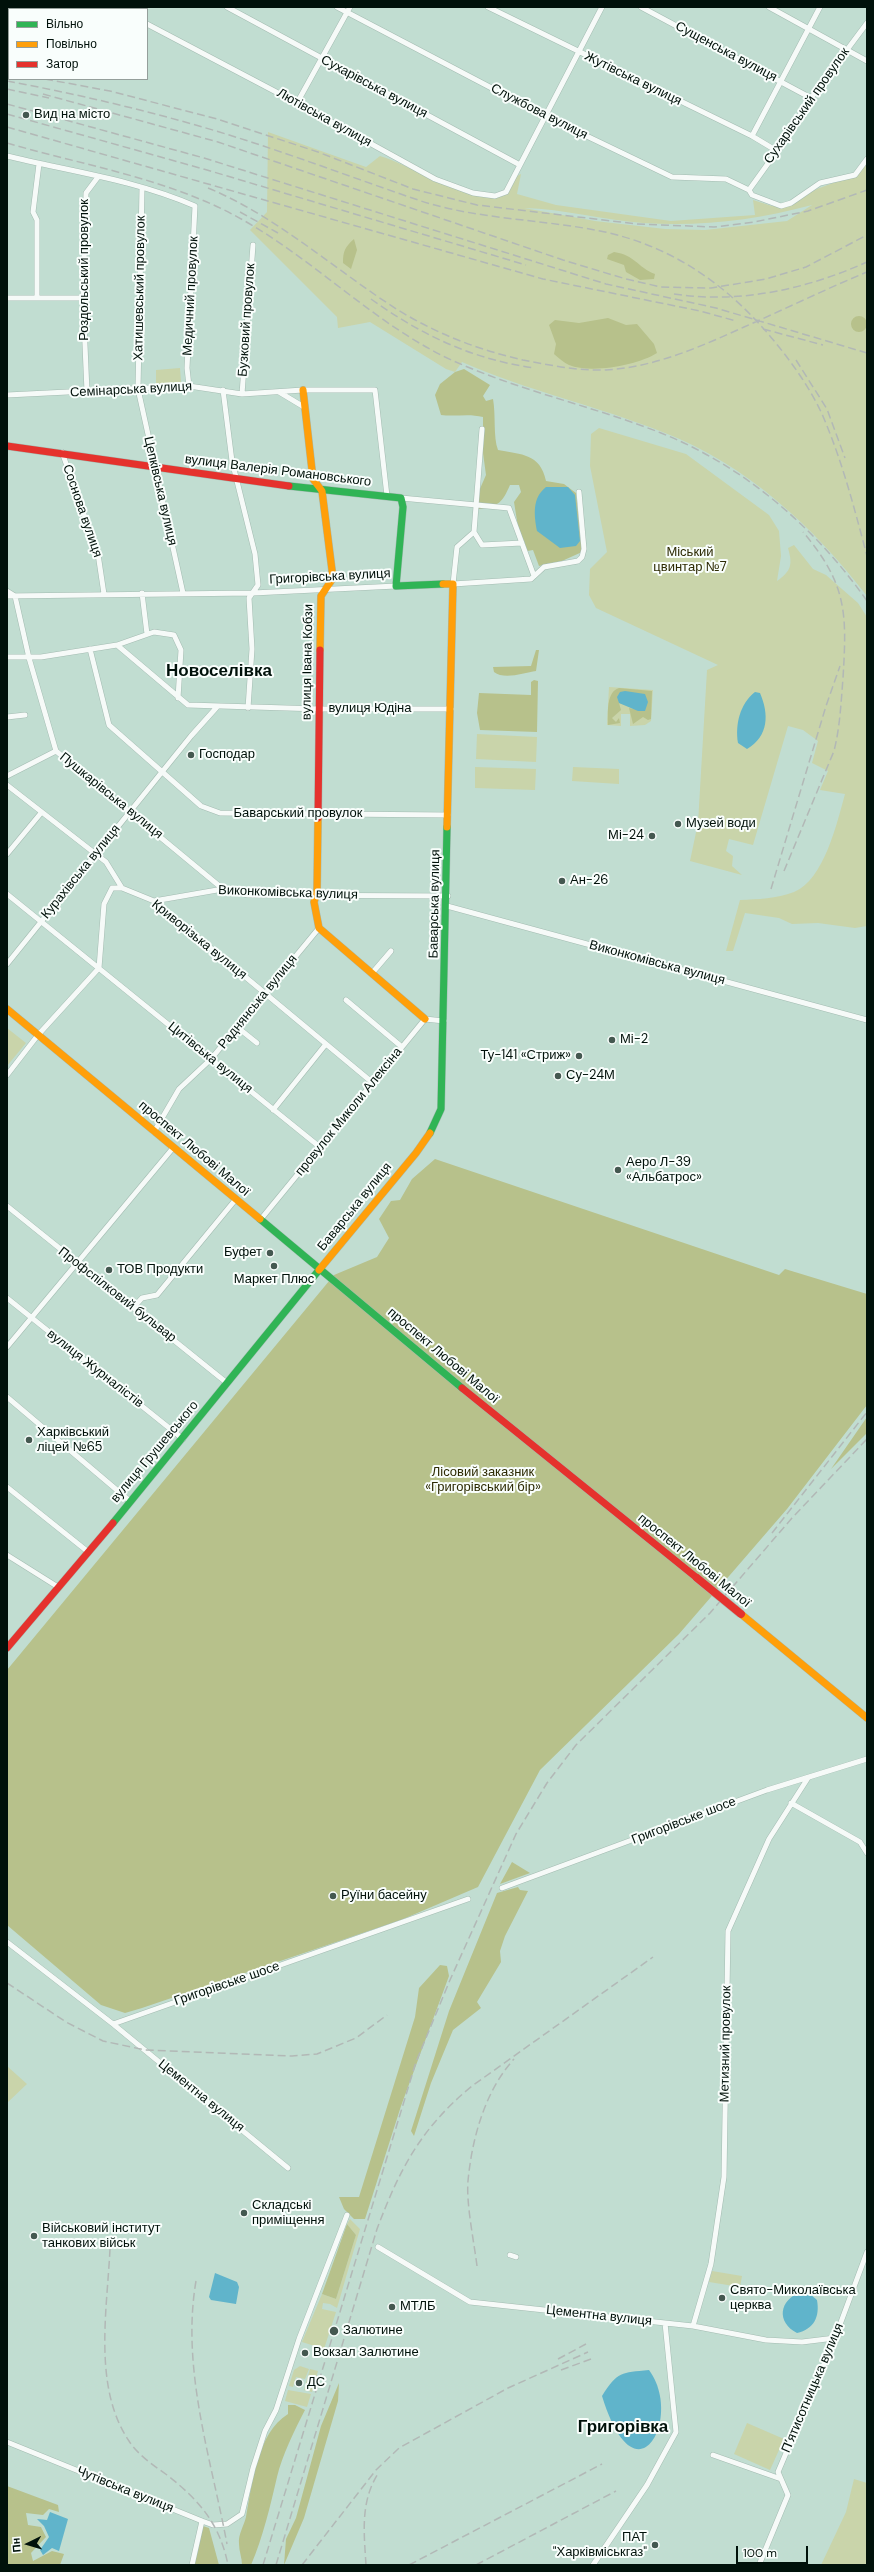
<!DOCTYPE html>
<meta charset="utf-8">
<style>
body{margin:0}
#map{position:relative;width:874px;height:2572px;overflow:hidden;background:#c1ddd1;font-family:"DM Sans",sans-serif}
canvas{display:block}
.frame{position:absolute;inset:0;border:8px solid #00110a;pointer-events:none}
.legend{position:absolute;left:8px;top:8px;width:140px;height:72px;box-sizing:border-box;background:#f9fefc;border:1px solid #959f9b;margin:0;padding:5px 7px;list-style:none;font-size:12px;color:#00110a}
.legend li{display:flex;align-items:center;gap:8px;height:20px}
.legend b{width:20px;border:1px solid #959f9b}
.north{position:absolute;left:8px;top:2524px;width:40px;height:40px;-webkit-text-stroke:3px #f9fefc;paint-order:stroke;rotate:265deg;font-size:11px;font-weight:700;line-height:16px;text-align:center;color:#00110a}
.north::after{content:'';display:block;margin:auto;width:14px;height:18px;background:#00110a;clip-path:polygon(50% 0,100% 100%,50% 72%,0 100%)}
.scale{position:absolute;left:736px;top:2546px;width:72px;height:18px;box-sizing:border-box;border:2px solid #00110a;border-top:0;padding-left:5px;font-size:12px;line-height:14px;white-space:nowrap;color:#00110a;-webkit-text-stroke:3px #f9fefc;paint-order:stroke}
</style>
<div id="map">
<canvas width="874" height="2572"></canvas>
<div class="frame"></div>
<ul class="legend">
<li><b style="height:5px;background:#30b455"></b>Вільно</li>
<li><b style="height:5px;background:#ff9f0a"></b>Повільно</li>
<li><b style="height:5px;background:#e5322d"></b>Затор</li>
</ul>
<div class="north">Пн</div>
<div class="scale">100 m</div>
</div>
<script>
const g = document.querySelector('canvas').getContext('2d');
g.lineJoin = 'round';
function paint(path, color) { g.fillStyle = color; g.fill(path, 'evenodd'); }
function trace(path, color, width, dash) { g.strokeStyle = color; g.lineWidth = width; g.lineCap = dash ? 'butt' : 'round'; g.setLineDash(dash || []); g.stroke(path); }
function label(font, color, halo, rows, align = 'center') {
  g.font = font + ' "DM Sans",sans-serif'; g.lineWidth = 4; g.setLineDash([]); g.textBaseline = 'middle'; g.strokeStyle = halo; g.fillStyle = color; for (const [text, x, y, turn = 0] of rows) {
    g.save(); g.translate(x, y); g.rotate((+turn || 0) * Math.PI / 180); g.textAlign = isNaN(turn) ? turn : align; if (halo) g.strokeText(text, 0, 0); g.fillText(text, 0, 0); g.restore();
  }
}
paint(new Path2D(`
 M 268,132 L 366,167 L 380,156 C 410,165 468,201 496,195 C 509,192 509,179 521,174 L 517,194 L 556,205 L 671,221 L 755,215 L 753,200 L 772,206 L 785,206 L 817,189 L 854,175 L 867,160 L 867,596 C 814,527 747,465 665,433 C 598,406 528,391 462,362 L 455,372 L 446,369 L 370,322 L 338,328 L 337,317 L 250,230 L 267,212 ZM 812,205 L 787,221 L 705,230 L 665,229 L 595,221 L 524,208 C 564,209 603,220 643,223 C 701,227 755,220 812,205 Z
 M 180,368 L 181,382 L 156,384 L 156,370 Z
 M 599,428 L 686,454 L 769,515 L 779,531 L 781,556 L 777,581 C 791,571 793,565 788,548 L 794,545 L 813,569 L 826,575 L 858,603 L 867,617 L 867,926 L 855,928 L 818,923 L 792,924 L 779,918 L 745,913 L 733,951 L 726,951 L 740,900 C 758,899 776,899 794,892 C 824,880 837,823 845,794 L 820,790 L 828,771 L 812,763 L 818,741 L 803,730 L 788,726 L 753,845 L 729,839 L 726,851 L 733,856 L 732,866 L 742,875 L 690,861 L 698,823 L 707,670 L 718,665 L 596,608 L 589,595 L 590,569 L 607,552 L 590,466 L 591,434 Z
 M 609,687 L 653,690 L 651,721 L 645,725 L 630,726 L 630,714 L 621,714 L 621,726 L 607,725 Z
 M 477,734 L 537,737 L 536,762 L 476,759 Z
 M 475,767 L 536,769 L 535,790 L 475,788 Z
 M 573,767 L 619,769 L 619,784 L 572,781 Z
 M 7,1028 L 26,1043 L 7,1066 Z
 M 7,2066 L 27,2084 L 7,2103 Z
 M 350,2219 L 360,2229 L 337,2308 L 330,2304 L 323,2303 L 322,2309 L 336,2312 L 324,2349 L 302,2342 L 322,2294 L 336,2299 L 356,2235 L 347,2224 Z
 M 712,2271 L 742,2276 L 740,2287 L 709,2282 Z
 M 300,2366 L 309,2369 L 305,2379 L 296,2377 L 293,2387 L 289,2386 L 294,2370 Z
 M 310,2369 L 318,2371 L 312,2392 L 304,2390 Z
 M 288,2390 L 311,2394 L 307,2407 L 285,2401 Z
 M 747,2423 L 784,2439 L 770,2470 L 734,2454 Z
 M 854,2479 L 867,2483 L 867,2565 L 821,2565 L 846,2512 Z`), '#c9d4aa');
paint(new Path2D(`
 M 354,239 L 357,250 L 351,269 L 343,263 C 343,251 345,247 354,239 Z
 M 614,252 C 635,255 637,267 655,274 L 654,279 L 640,280 L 626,272 L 624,265 L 607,259 L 608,255 Z
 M851 324a8 8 0 1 1 16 0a8 8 0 1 1-16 0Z
 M 608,318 L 626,325 L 637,324 L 654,344 L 657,353 C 638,365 592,374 569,365 C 564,363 559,358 554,354 L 556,344 L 549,325 L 555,320 L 579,323 Z
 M 464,369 L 490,385 L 483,396 L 486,401 L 493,399 C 496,415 493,437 498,450 C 522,455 540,453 546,481 L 564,484 L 576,493 L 582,552 L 562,561 L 539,566 L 533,550 L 522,552 L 514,502 L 521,492 L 519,485 L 510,485 C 502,503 499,506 479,509 L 479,491 L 486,475 L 483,453 L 483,417 C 468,413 456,417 441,415 L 435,395 L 440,384 L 455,372 Z
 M 536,650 L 539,650 L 536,671 C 524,673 504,680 494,672 L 493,667 L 531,666 Z
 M 534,680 L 538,681 L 537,732 L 480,730 L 477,713 L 479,693 L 531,695 L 531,682 Z
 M 619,688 L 652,691 L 651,719 L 648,720 L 643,717 L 633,724 L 629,708 L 645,711 L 619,703 L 621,710 L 612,718 L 616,722 L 619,718 L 620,723 L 608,725 C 608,713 606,692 619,688 Z
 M 435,1159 L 779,1275 L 785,1269 L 867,1294 L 867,1405 L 787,1509 L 679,1634 L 540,1770 L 478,1887 L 401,1920 L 142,2008 L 125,2013 L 101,2005 L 7,1925 L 7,1670 L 334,1275 L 377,1257 L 389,1238 L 379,1219 L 391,1201 L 400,1200 L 412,1179 Z
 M 867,1417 L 867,1433 L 831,1469 Z
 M 512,1862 L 530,1873 L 500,1884 Z
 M 518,1887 L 520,1890 L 528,1891 L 505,1936 L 500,1951 L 501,1962 L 477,2002 L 481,2008 L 453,2030 L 431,2083 L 414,2136 L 411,2131 L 449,2011 L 497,1893 Z
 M 440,1965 L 447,1966 L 449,1976 L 401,2106 L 365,2219 L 354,2219 L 344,2209 L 339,2197 L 359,2197 L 415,2017 L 419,1988 Z
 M 347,2224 L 356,2235 L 336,2299 L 322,2294 Z
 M 339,2383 L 338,2401 L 304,2518 L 284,2565 L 286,2539 L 296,2518 L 321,2426 Z
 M 288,2405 L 295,2405 L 305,2410 C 295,2429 282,2456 277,2477 C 270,2507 263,2537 251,2565 L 242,2565 C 242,2558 239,2551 239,2544 C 238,2534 244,2526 246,2517 C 252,2485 257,2433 288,2414 Z
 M 7,2486 L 58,2505 L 59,2512 L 49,2509 L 43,2515 L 26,2513 L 28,2525 L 41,2527 L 46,2537 L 31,2553 L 33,2561 L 52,2551 L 64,2554 L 60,2565 L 7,2565 Z
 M 200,2525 L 209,2528 L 219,2565 L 191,2565 Z`), '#b7c18b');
paint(new Path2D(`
 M 546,487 L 568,487 L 575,495 L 580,541 L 576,546 L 560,548 L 537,531 C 534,515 532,498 546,487 Z
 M 625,691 L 645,694 L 648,702 L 645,711 L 638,711 L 619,703 L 617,697 L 620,692 Z
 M 755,692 L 760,693 C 769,714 769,736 747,749 L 738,743 C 735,724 740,704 755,692 Z
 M 215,2273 L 237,2282 L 239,2287 L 236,2304 L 211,2300 L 209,2297 Z
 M 801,2292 L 810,2294 L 817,2300 C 820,2317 814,2329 797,2333 C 776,2322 779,2300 801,2292 Z
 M 649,2370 C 684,2417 636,2507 602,2396 C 618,2371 621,2373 649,2370 Z
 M 50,2512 L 68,2519 L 59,2551 L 52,2548 L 43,2555 L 40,2550 L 49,2537 L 44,2526 L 37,2519 L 47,2520 Z`), '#60b4cb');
const street = new Path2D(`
 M 112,7 L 117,9
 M 227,7 L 520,165
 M 337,7 L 545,116 L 672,177 L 726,179 L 749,190
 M 488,7 L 752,136 L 777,151
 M 641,7 L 811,98
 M 769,7 L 867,61
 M 58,9 L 58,7
 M 104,9 L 105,7
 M 7,23 L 9,23
 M 147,24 L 297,103 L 435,179 L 473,193 L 495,196 L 506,192 L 602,7
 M 297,103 L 350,7
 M 752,136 L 820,7
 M 7,156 C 69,171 136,180 195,206 L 187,368 L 189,386
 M 142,188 L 138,389 L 183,593
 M 749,190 L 777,151 L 811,98 L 867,23
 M 749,190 L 752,195 L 781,206 L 791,203 L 820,183 L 855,175 L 867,159
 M 37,297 L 37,220 L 33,212 L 39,164
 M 7,298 L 83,298
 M 223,390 L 232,461 L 255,554 L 258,585 L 249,598 L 252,649 L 248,708
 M 87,392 L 83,298 L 86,193 L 98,177
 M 279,392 L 304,407
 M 242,394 L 253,245
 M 7,395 L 189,386 L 242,394 L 303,390 L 375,390 L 387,496
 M 482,429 L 474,532 L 457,547 L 453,584 L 531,579 L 544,567 L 578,561 L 582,557 L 584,549 L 579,492
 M 62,452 L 98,554 L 104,594
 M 401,498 L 509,508 L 534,576
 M 474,532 L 482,545 L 522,543
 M 7,591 L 15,596 L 29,658 L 56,751 L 223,889
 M 142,593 L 147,634
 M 7,596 L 253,593 L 396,586
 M 117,645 L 154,632 L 174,635 L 181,650 L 178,698
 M 90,649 L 109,725 L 201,806 L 220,813 L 448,815
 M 7,657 L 41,657 L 117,645 L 188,705 L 320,709 L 451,709
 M 7,717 L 25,715
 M 7,776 L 56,751
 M 7,785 L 106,862 L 122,888 L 154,901 L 373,1083
 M 7,854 L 41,813
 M 7,894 L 321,1148
 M 154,901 L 223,889 L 248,895 L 448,896
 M 447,906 L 867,1020
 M 7,964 L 191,736 L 217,707
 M 373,972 L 391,951
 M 346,1000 L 402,1047
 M 237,1027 L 257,1043
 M 7,1075 L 38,1035 L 99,968 L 104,904 L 112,888 L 122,888
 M 273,1110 L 326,1044
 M 154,1132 L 179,1089 L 211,1059 L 319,928
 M 7,1206 L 227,1383
 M 261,1219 L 425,1019 L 444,1021
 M 7,1298 L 183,1439
 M 133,1308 L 142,1298 L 157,1295 L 236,1199
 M 7,1347 L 173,1148
 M 7,1397 L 131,1502
 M 7,1487 L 87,1551
 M 7,1555 L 58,1587
 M 791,1803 L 860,1842 L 867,1853
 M 502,1888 L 767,1790 L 867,1759
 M 7,1942 L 113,2024 L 288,2168
 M 113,2024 L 468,1899
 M 378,2247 L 470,2302 L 693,2326 L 766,2340 L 802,2342 L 835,2338
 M 510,2255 L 516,2257
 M 693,2326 L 711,2264 L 724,2177 L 728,1931 L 769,1839 L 808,1778
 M 7,2442 L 202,2521 L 213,2525 L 227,2524 L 242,2514 L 253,2468 L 265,2431 L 276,2410 L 299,2339 L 347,2215
 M 713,2455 L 781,2479
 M 192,2565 L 202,2521
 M 593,2565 L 647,2485 L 676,2432 L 665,2323
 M 759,2565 L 788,2495 L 778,2472 L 835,2338 L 867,2252`);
const fast = new Path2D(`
 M 289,486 L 401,498 L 403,507 L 396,586 L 443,584
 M 430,1133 L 441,1109 L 447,827
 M 260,1219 L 462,1388
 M 113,1523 L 319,1270`);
const slow = new Path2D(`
 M 303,390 L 313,479 L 322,491 L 333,578 L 321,596 L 320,650
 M 443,584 L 453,584 L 447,827
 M 318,818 L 317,892 L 314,902 L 319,928 L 425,1019
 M 7,1009 L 260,1219
 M 319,1270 L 416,1153 L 430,1133
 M 741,1614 L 867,1718`);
const jam = new Path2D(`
 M 7,446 L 289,486
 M 318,818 L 320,650
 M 462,1388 L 697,1578
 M 7,1648 L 113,1523`);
trace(street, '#a3bbb1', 6);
trace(fast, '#a3bbb1', 8);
trace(slow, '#a3bbb1', 8);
trace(jam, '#a3bbb1', 8);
trace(street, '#f6faf8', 5);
trace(fast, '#30b455', 7);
trace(slow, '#ff9f0a', 7);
trace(jam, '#e5322d', 7);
trace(new Path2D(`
 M 7,70 L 9,71
 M 45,79 L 110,91 L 217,119 L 318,152 L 413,189 L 477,205 L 637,224 L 714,227 L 754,222 L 808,211 L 867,190
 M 7,81 C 87,96 167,115 245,140 C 304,159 362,181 421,201 C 480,220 544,219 605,232 C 677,248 733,289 779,347 C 795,367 811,390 822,414 C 842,460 854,507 867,556
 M 7,89 L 49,98
 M 43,94 L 218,142 L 563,260 L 626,279 L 661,287 L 711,288 L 766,279 L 806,267 L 867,235
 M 7,104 L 204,158 L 606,284 L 716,308 L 867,353
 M 7,114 L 207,170 L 526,265
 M 7,127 L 543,279 L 700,311 L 736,321
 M 7,143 C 86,166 171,179 243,220 C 314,260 372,321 445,357 C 515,390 590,405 661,433 C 744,466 816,528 867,601
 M 208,188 C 278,217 335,270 398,310 C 437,334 479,350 523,360 C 550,365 577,371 606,370 C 655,367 700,347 744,327 C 785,309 826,289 867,272
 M 240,212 L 278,233
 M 674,294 C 740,304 807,289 867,262
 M 371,299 C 421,335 474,360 535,368
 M 763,329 L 823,345
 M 796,360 L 827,409 L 845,458
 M 784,871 L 834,751 C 840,727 841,703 843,678 C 847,613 847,584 803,532
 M 771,889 L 826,706 L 840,666
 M 772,1533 L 867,1412
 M 7,1983 L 66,2022 L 103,2041 L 145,2050 L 292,2056 L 317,2054 L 356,2038 L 387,2015
 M 110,2249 C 107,2311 93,2388 129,2441 C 138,2455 153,2465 167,2475 C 199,2500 220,2524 228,2565
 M 477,2266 C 474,2242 466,2203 468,2181 C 472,2138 485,2091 514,2059
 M 196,2281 C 181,2369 211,2458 227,2544
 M 558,2359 L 586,2344
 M 561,2370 L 591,2359
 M 263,2565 L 416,2062 L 450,1980 L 516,1834 L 547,1783 L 576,1745 L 710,1613 L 792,1518 L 867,1439
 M 276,2565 L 377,2229 C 400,2168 421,2128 472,2086 L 653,1957
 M 302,2565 L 376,2470 L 399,2448 L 508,2388 L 588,2352
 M 366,2565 C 364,2532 360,2501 379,2472
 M 409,2565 L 602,2464
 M 476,2565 L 616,2491`), '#b2b8b6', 1.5, [8, 4]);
const jamBridge = new Path2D(`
 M 697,1578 L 741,1614`);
trace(jamBridge, '#adbab4', 9, []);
trace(jamBridge, '#e5322d', 8);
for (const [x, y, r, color] of [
 [26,115,4,"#445850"],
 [191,755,4,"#445850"],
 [678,824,4,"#445850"],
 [652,836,4,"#445850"],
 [562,881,4,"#445850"],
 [612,1040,4,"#445850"],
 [579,1056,4,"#445850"],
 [558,1076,4,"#445850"],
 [618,1170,4,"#445850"],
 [270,1253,4,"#445850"],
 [274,1266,4,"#445850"],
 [109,1270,4,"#445850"],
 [29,1440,4,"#445850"],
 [333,1896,4,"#445850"],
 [244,2213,4,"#445850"],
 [34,2236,4,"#445850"],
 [722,2298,4,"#445850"],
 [392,2307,4,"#445850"],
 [334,2331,5,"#445850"],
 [305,2353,4,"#445850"],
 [299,2383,4,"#445850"],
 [655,2545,4,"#445850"]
]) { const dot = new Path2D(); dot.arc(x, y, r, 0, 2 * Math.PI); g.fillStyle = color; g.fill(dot); trace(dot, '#f9fefc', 1.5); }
label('13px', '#00110a', '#f9fefc', [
 ["Сущенська вулиця",726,52,28],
 ["Жутівська вулиця",633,79,26],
 ["Сухарівська вулиця",374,87,28],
 ["Сухарівський провулок",807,106,-55],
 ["Службова вулиця",539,112,27],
 ["Лютівська вулиця",324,118,29],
 ["Роздольський провулок",85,270,-90],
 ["Хатишевський провулок",140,288,-89],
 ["Медичний провулок",191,296,-87],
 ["Бузковий провулок",247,320,-86],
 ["Семінарська вулиця",131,390,-3],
 ["вулиця Валерія Романовського",278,471,7],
 ["Цепківська вулиця",160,491,77],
 ["Соснова вулиця",82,511,71],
 ["Григорівська вулиця",330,577,-3],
 ["вулиця Івана Кобзи",308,662,-89],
 ["вулиця Юдіна",370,709],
 ["Пушкарівська вулиця",111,796,39],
 ["Баварський провулок",298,814],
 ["Курахівська вулиця",81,872,-51],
 ["Виконкомівська вулиця",288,893,2],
 ["Баварська вулиця",435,904,-89],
 ["Криворізька вулиця",199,940,39],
 ["Виконкомівська вулиця",657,963,15],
 ["Раднянська вулиця",258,1002,-51],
 ["Цитівська вулиця",210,1058,39],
 ["провулок Миколи Алексіна",349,1112,-51],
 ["проспект Любові Малої",194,1149,40],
 ["Баварська вулиця",355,1207,-51],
 ["Профспілковий бульвар",117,1295,38],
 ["проспект Любові Малої",443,1356,40],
 ["вулиця Журналістів",95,1369,38],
 ["вулиця Грушевського",155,1452,-50],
 ["проспект Любові Малої",694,1561,39],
 ["Григорівське шосе",684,1821,-21],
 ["Григорівське шосе",227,1984,-19],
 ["Метизний провулок",726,2044,-89],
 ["Цементна вулиця",201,2096,39],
 ["Цементна вулиця",599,2316,6],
 ["П’ятисотницька вулиця",813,2388,-67],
 ["Чутівська вулиця",125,2490,22]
]);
label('13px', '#00110a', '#f9fefc', [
 ["Вид на місто",34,115],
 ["Господар",199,755],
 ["Музей води",686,824],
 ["Мі-24",644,836,"right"],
 ["Ан-26",570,881],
 ["Мі-2",620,1040],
 ["Ту-141 «Стриж»",571,1056,"right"],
 ["Су-24М",566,1076],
 ["Аеро Л-39",626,1163],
 ["«Альбатрос»",626,1178],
 ["Буфет",262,1253,"right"],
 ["ТОВ Продукти",117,1270],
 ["Маркет Плюс",274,1280,"center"],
 ["Харківський",37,1433],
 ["ліцей №65",37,1448],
 ["Руїни басейну",341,1896],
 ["Складські",252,2206],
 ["приміщення",252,2221],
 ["Військовий інститут",42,2229],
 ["танкових військ",42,2244],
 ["Свято-Миколаївська",730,2291],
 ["церква",730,2306],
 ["МТЛБ",400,2307],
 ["Залютине",343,2331],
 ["Вокзал Залютине",313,2353],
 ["ДС",307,2383],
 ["ПАТ",647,2538,"right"],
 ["\"Харківміськгаз\"",647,2553,"right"]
], 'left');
label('13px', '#2d2a03', '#f9fefc', [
 ["Міський",690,553],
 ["цвинтар №7",690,568],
 ["Лісовий заказник",483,1473],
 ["«Григорівський бір»",483,1488]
]);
label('bold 17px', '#00110a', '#f9fefc', [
 ["Новоселівка",219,672],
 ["Григорівка",623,2428]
]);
</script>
